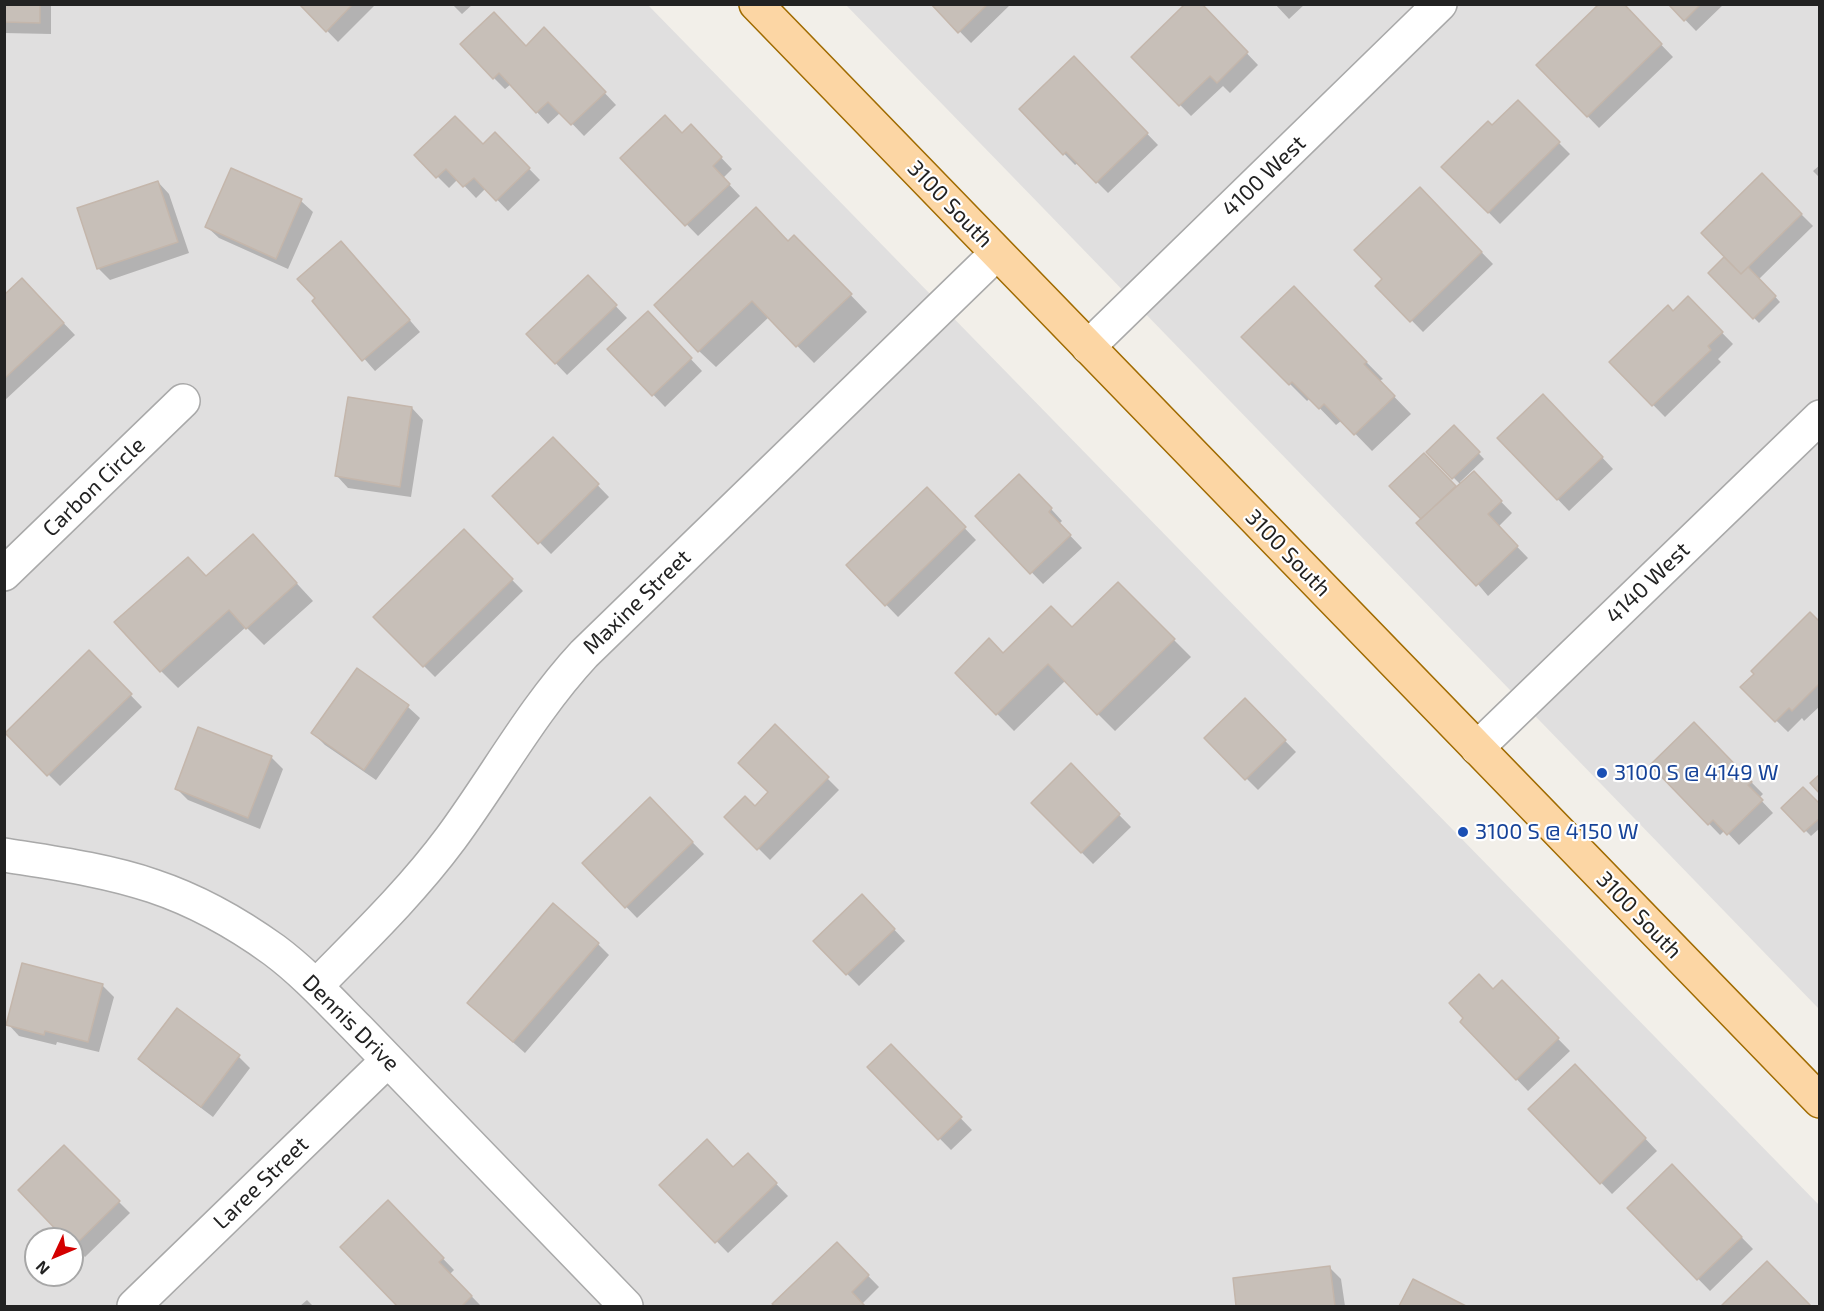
<!DOCTYPE html>
<style>
body{margin:0}
#map{position:relative;width:1824px;height:1311px;overflow:hidden;background:#f2efe9;font-family:"Exo 2",sans-serif}
canvas{display:block}
.frame{position:absolute;inset:0;border:6px solid #222;pointer-events:none}
.north{position:absolute;left:24px;top:1227px;width:60px;height:60px;box-sizing:border-box;background:#fff;border:2px solid #a7a7a7;border-radius:50%;rotate:226deg;font-size:16px;font-weight:700;line-height:24px;text-align:center;color:#222}
.north::after{content:'';display:block;margin:auto;width:21px;height:27px;background:#d40000;clip-path:polygon(50% 0,100% 100%,50% 72%,0 100%)}
</style>
<div id="map">
<canvas width="1824" height="1311"></canvas>
<div class="frame"></div>
<div class="north">N</div>
</div>
<script>
const g = document.querySelector('canvas').getContext('2d');
g.lineJoin = 'round';
function paint(path, color) { g.fillStyle = color; g.fill(path, 'evenodd'); }
function trace(path, color, width, dash) { g.strokeStyle = color; g.lineWidth = width; g.lineCap = dash ? 'butt' : 'round'; g.setLineDash(dash || []); g.stroke(path); }
function label(font, color, halo, rows, align = 'center') {
  g.font = font + ' "Exo 2",sans-serif'; g.lineWidth = 4.5; g.setLineDash([]); g.textBaseline = 'middle'; g.strokeStyle = halo; g.fillStyle = color; for (const [text, x, y, turn = 0] of rows) {
    g.save(); g.translate(x, y); g.rotate((+turn || 0) * Math.PI / 180); g.textAlign = isNaN(turn) ? turn : align; if (halo) g.strokeText(text, 0, 0); g.fillText(text, 0, 0); g.restore();
  }
}
paint(new Path2D(`
 M 5,5 L 648,5 L 1819,1205 L 1819,1306 L 5,1306 ZM 36,1239 L 72,1239 L 72,1275 L 36,1275 Z
 M 846,5 L 1819,5 L 1819,1009 L 1044,209 Z`), '#e0dfdf');
paint(new Path2D(`
 M 4,4 L 51,4 L 51,34 L 4,33 Z
 M 301,4 L 376,4 L 338,42 Z
 M 452,4 L 473,4 L 462,14 Z
 M 933,4 L 1011,4 L 971,43 Z
 M 1200,4 L 1258,65 L 1230,93 L 1223,86 L 1191,116 L 1133,57 Z
 M 1275,4 L 1305,4 L 1289,19 Z
 M 1622,4 L 1673,57 L 1599,128 L 1538,65 Z
 M 1670,4 L 1724,4 L 1696,31 Z
 M 494,14 L 526,47 L 556,41 L 616,105 L 584,136 L 561,112 L 548,124 L 511,84 L 505,89 L 494,78 Z
 M 1074,58 L 1158,145 L 1108,193 L 1078,163 L 1075,165 L 1021,109 Z
 M 1518,102 L 1570,154 L 1500,224 L 1444,167 L 1493,127 Z
 M 691,126 L 732,169 L 723,178 L 740,196 L 698,236 L 622,158 L 682,135 Z
 M 495,134 L 540,180 L 508,211 L 486,188 L 476,198 L 458,179 L 449,188 L 417,156 L 483,146 Z
 M 1820,165 L 1820,178 L 1813,171 Z
 M 1762,175 L 1813,226 L 1759,279 L 1780,302 L 1759,323 L 1710,273 L 1745,280 L 1747,278 L 1703,233 Z
 M 158,182 L 169,194 L 189,253 L 110,280 L 98,268 Z
 M 1420,189 L 1493,264 L 1423,332 L 1378,286 L 1384,279 Z
 M 301,201 L 313,212 L 288,269 L 219,238 L 207,227 Z
 M 789,243 L 811,254 L 867,312 L 814,363 L 769,317 L 716,367 L 699,351 Z
 M 352,254 L 420,332 L 375,371 L 314,301 Z
 M 588,277 L 627,318 L 567,375 L 528,334 Z
 M 34,292 L 75,335 L 4,401 L 4,297 Z
 M 1688,298 L 1733,344 L 1718,359 L 1721,362 L 1665,417 L 1611,362 L 1673,313 Z
 M 1310,305 L 1383,379 L 1379,381 L 1411,414 L 1372,451 L 1342,420 L 1336,425 L 1310,398 L 1307,401 L 1243,337 Z
 M 659,325 L 702,371 L 665,407 L 610,349 Z
 M 1555,407 L 1613,469 L 1569,511 L 1499,438 Z
 M 412,408 L 423,420 L 411,497 L 348,488 L 337,476 Z
 M 1454,427 L 1484,459 L 1460,482 L 1462,484 L 1485,485 L 1512,513 L 1498,527 L 1528,558 L 1488,596 L 1423,519 L 1424,455 L 1457,489 L 1461,485 L 1428,452 Z
 M 553,439 L 609,497 L 551,554 L 494,496 Z
 M 1031,487 L 1062,521 L 1059,524 L 1082,548 L 1043,584 L 977,516 Z
 M 927,489 L 976,540 L 898,617 L 848,565 Z
 M 464,531 L 523,591 L 435,677 L 375,617 Z
 M 253,536 L 313,601 L 264,645 L 246,627 L 178,688 L 161,671 L 207,577 Z
 M 1118,584 L 1191,657 L 1115,731 L 1065,681 L 1014,731 L 957,673 L 1072,629 Z
 M 1820,624 L 1820,706 L 1804,721 L 1802,718 L 1788,732 L 1742,687 Z
 M 89,652 L 142,707 L 60,786 L 7,733 Z
 M 357,670 L 408,707 L 420,718 L 376,780 L 325,745 L 313,733 Z
 M 1245,700 L 1296,752 L 1258,790 L 1206,738 Z
 M 1694,724 L 1763,794 L 1759,798 L 1773,813 L 1739,845 L 1725,830 L 1720,835 L 1652,765 Z
 M 775,726 L 839,790 L 770,860 L 727,817 L 755,808 L 770,792 Z
 M 271,757 L 283,769 L 260,829 L 188,800 L 176,788 Z
 M 1071,766 L 1131,827 L 1093,864 L 1033,803 Z
 M 650,799 L 704,854 L 637,918 L 584,863 Z
 M 1820,805 L 1820,828 L 1811,836 L 1783,808 Z
 M 873,907 L 905,941 L 859,986 L 815,941 Z
 M 598,944 L 609,955 L 525,1053 L 469,1003 Z
 M 1502,982 L 1570,1051 L 1528,1091 L 1462,1022 Z
 M 102,985 L 114,997 L 99,1052 L 57,1042 L 56,1045 L 19,1036 L 8,1024 Z
 M 891,1046 L 972,1130 L 951,1150 L 869,1067 Z
 M 239,1057 L 250,1068 L 213,1117 L 152,1071 L 140,1059 Z
 M 1587,1077 L 1657,1151 L 1612,1194 L 1530,1109 Z
 M 64,1147 L 130,1213 L 85,1257 L 72,1244 L 72,1239 L 68,1239 Z
 M 748,1155 L 788,1196 L 728,1253 L 662,1185 L 734,1169 Z
 M 1672,1166 L 1753,1249 L 1710,1291 L 1629,1208 Z
 M 388,1202 L 454,1270 L 450,1274 L 481,1306 L 399,1306 L 342,1247 Z
 M 837,1244 L 879,1287 L 862,1304 L 864,1306 L 777,1306 L 774,1304 Z
 M 1767,1263 L 1809,1306 L 1723,1306 Z
 M 1330,1268 L 1341,1279 L 1345,1306 L 1238,1306 L 1234,1279 Z
 M 1414,1281 L 1463,1306 L 1400,1306 Z
 M 307,1300 L 313,1306 L 300,1306 Z`), '#0003');
const building = new Path2D(`
 M 4,4 L 40,4 L 40,23 L 4,22 Z
 M 299,4 L 353,4 L 326,32 Z
 M 931,4 L 988,4 L 958,33 Z
 M 1185,4 L 1202,4 L 1248,52 L 1217,83 L 1210,76 L 1179,106 L 1131,57 Z
 M 1599,4 L 1624,4 L 1662,44 L 1587,117 L 1536,65 Z
 M 1668,4 L 1701,4 L 1684,21 Z
 M 494,12 L 526,46 L 544,27 L 606,92 L 571,125 L 548,102 L 536,113 L 499,73 L 493,79 L 460,44 Z
 M 1074,56 L 1148,133 L 1096,183 L 1066,152 L 1063,155 L 1019,109 Z
 M 1518,100 L 1560,142 L 1488,213 L 1441,167 L 1488,121 L 1492,125 Z
 M 665,115 L 682,133 L 691,124 L 722,157 L 713,166 L 730,184 L 685,226 L 620,158 Z
 M 455,116 L 483,144 L 495,132 L 530,168 L 496,201 L 474,178 L 463,187 L 446,169 L 436,178 L 414,155 Z
 M 231,168 L 302,199 L 276,259 L 205,227 Z
 M 1762,173 L 1802,214 L 1741,274 L 1701,233 Z
 M 158,181 L 178,242 L 97,269 L 77,208 Z
 M 1420,187 L 1482,252 L 1410,322 L 1375,286 L 1382,279 L 1354,250 Z
 M 756,207 L 788,241 L 794,235 L 852,294 L 796,347 L 752,301 L 698,352 L 654,305 Z
 M 341,241 L 410,320 L 362,361 L 312,301 L 315,298 L 297,279 Z
 M 1724,257 L 1741,274 L 1748,267 L 1776,296 L 1753,319 L 1708,273 Z
 M 588,275 L 617,305 L 555,364 L 526,334 Z
 M 22,278 L 64,323 L 4,379 L 4,295 Z
 M 1294,286 L 1367,362 L 1364,364 L 1395,396 L 1354,435 L 1324,404 L 1319,409 L 1292,382 L 1289,385 L 1241,337 Z
 M 1688,296 L 1723,332 L 1708,346 L 1711,350 L 1652,406 L 1609,362 L 1668,305 L 1673,311 Z
 M 648,311 L 692,358 L 652,396 L 607,349 Z
 M 1543,394 L 1603,457 L 1557,500 L 1497,438 Z
 M 348,397 L 412,407 L 400,487 L 335,476 Z
 M 1454,425 L 1480,452 L 1452,479 L 1426,452 Z
 M 553,437 L 599,484 L 538,544 L 492,496 Z
 M 1424,453 L 1456,486 L 1421,519 L 1389,486 Z
 M 1474,471 L 1502,501 L 1488,514 L 1518,546 L 1476,586 L 1416,523 Z
 M 1019,474 L 1052,508 L 1049,512 L 1071,535 L 1030,574 L 975,516 Z
 M 927,487 L 966,527 L 885,606 L 846,565 Z
 M 464,529 L 513,579 L 423,667 L 373,617 Z
 M 253,534 L 297,583 L 246,629 L 229,610 L 160,672 L 114,622 L 188,557 L 206,576 Z
 M 1118,582 L 1175,639 L 1097,715 L 1048,664 L 996,715 L 955,673 L 989,638 L 1003,653 L 1051,606 L 1072,627 Z
 M 1810,612 L 1820,622 L 1820,683 L 1792,711 L 1789,708 L 1775,722 L 1740,687 L 1754,674 L 1751,671 Z
 M 89,650 L 132,694 L 47,776 L 5,733 Z
 M 357,668 L 409,705 L 364,770 L 311,733 Z
 M 1245,698 L 1286,740 L 1245,780 L 1204,738 Z
 M 1694,722 L 1752,782 L 1748,785 L 1763,800 L 1727,835 L 1713,820 L 1708,825 L 1650,765 Z
 M 775,724 L 829,777 L 757,850 L 724,817 L 745,796 L 755,806 L 768,792 L 738,763 Z
 M 198,727 L 272,756 L 248,818 L 175,789 Z
 M 1071,763 L 1120,814 L 1081,853 L 1031,803 Z
 M 1820,774 L 1820,794 L 1810,783 Z
 M 1803,787 L 1820,804 L 1820,818 L 1804,832 L 1781,808 Z
 M 650,797 L 693,842 L 625,908 L 582,863 Z
 M 862,894 L 895,929 L 846,975 L 813,941 Z
 M 553,903 L 599,943 L 513,1042 L 467,1003 Z
 M 22,963 L 103,984 L 88,1042 L 45,1031 L 44,1035 L 6,1025 Z
 M 1479,974 L 1493,989 L 1502,980 L 1559,1038 L 1516,1080 L 1460,1022 L 1463,1018 L 1449,1003 Z
 M 177,1008 L 240,1055 L 201,1107 L 138,1059 Z
 M 891,1044 L 962,1117 L 938,1140 L 867,1067 Z
 M 1575,1064 L 1646,1138 L 1600,1184 L 1528,1109 Z
 M 707,1139 L 733,1167 L 748,1153 L 777,1183 L 715,1243 L 659,1185 Z
 M 64,1145 L 120,1201 L 73,1247 L 72,1239 L 65,1239 L 18,1190 Z
 M 1672,1164 L 1742,1237 L 1697,1280 L 1627,1208 Z
 M 388,1200 L 444,1258 L 439,1262 L 472,1296 L 462,1306 L 397,1306 L 340,1247 Z
 M 837,1242 L 869,1275 L 852,1292 L 865,1306 L 775,1306 L 772,1304 Z
 M 1767,1261 L 1811,1306 L 1721,1306 Z
 M 1330,1266 L 1335,1306 L 1236,1306 L 1233,1278 Z
 M 1413,1279 L 1466,1306 L 1399,1306 Z`);
paint(building, '#c7bfb8');
trace(building, '#c4b6ab', 1.5);
const minor = new Path2D(`
 M 1088,347 L 1440,4
 M 4,574 L 183,401
 M 1477,748 L 1820,417
 M 4,855 C 54,863 106,870 153,886 C 195,900 238,924 274,950 C 305,973 331,1002 358,1029 L 626,1306
 M 316,986 C 362,939 411,892 451,838 C 496,777 532,710 584,654 L 997,253
 M 134,1306 L 388,1060`);
const major = new Path2D(`
 M 756,4 L 1820,1101`);
trace(minor, '#a9a9a9', 36);
trace(major, '#a06b00', 36);
trace(minor, '#fff', 33);
trace(major, '#fcd6a4', 33);
for (const [x, y, r, color] of [
 [1602,773,6,"#1a4fb4"],
 [1463,832,6,"#1a4fb4"]
]) { const dot = new Path2D(); dot.arc(x, y, r, 0, 2 * Math.PI); g.fillStyle = color; g.fill(dot); trace(dot, '#fff', 2); }
label('22px', '#222', '#fff', [
 ["4100 West",1264,176,-44],
 ["3100 South",950,204,46],
 ["Carbon Circle",94,487,-44],
 ["3100 South",1288,553,46],
 ["4140 West",1648,583,-44],
 ["Maxine Street",637,602,-44],
 ["3100 South",1639,915,46],
 ["Dennis Drive",351,1023,45],
 ["Laree Street",261,1183,-44]
]);
label('22px', '#164399', '#fff', [
 ["3100 S @ 4149 W",1614,773],
 ["3100 S @ 4150 W",1475,832]
], 'left');
</script>
